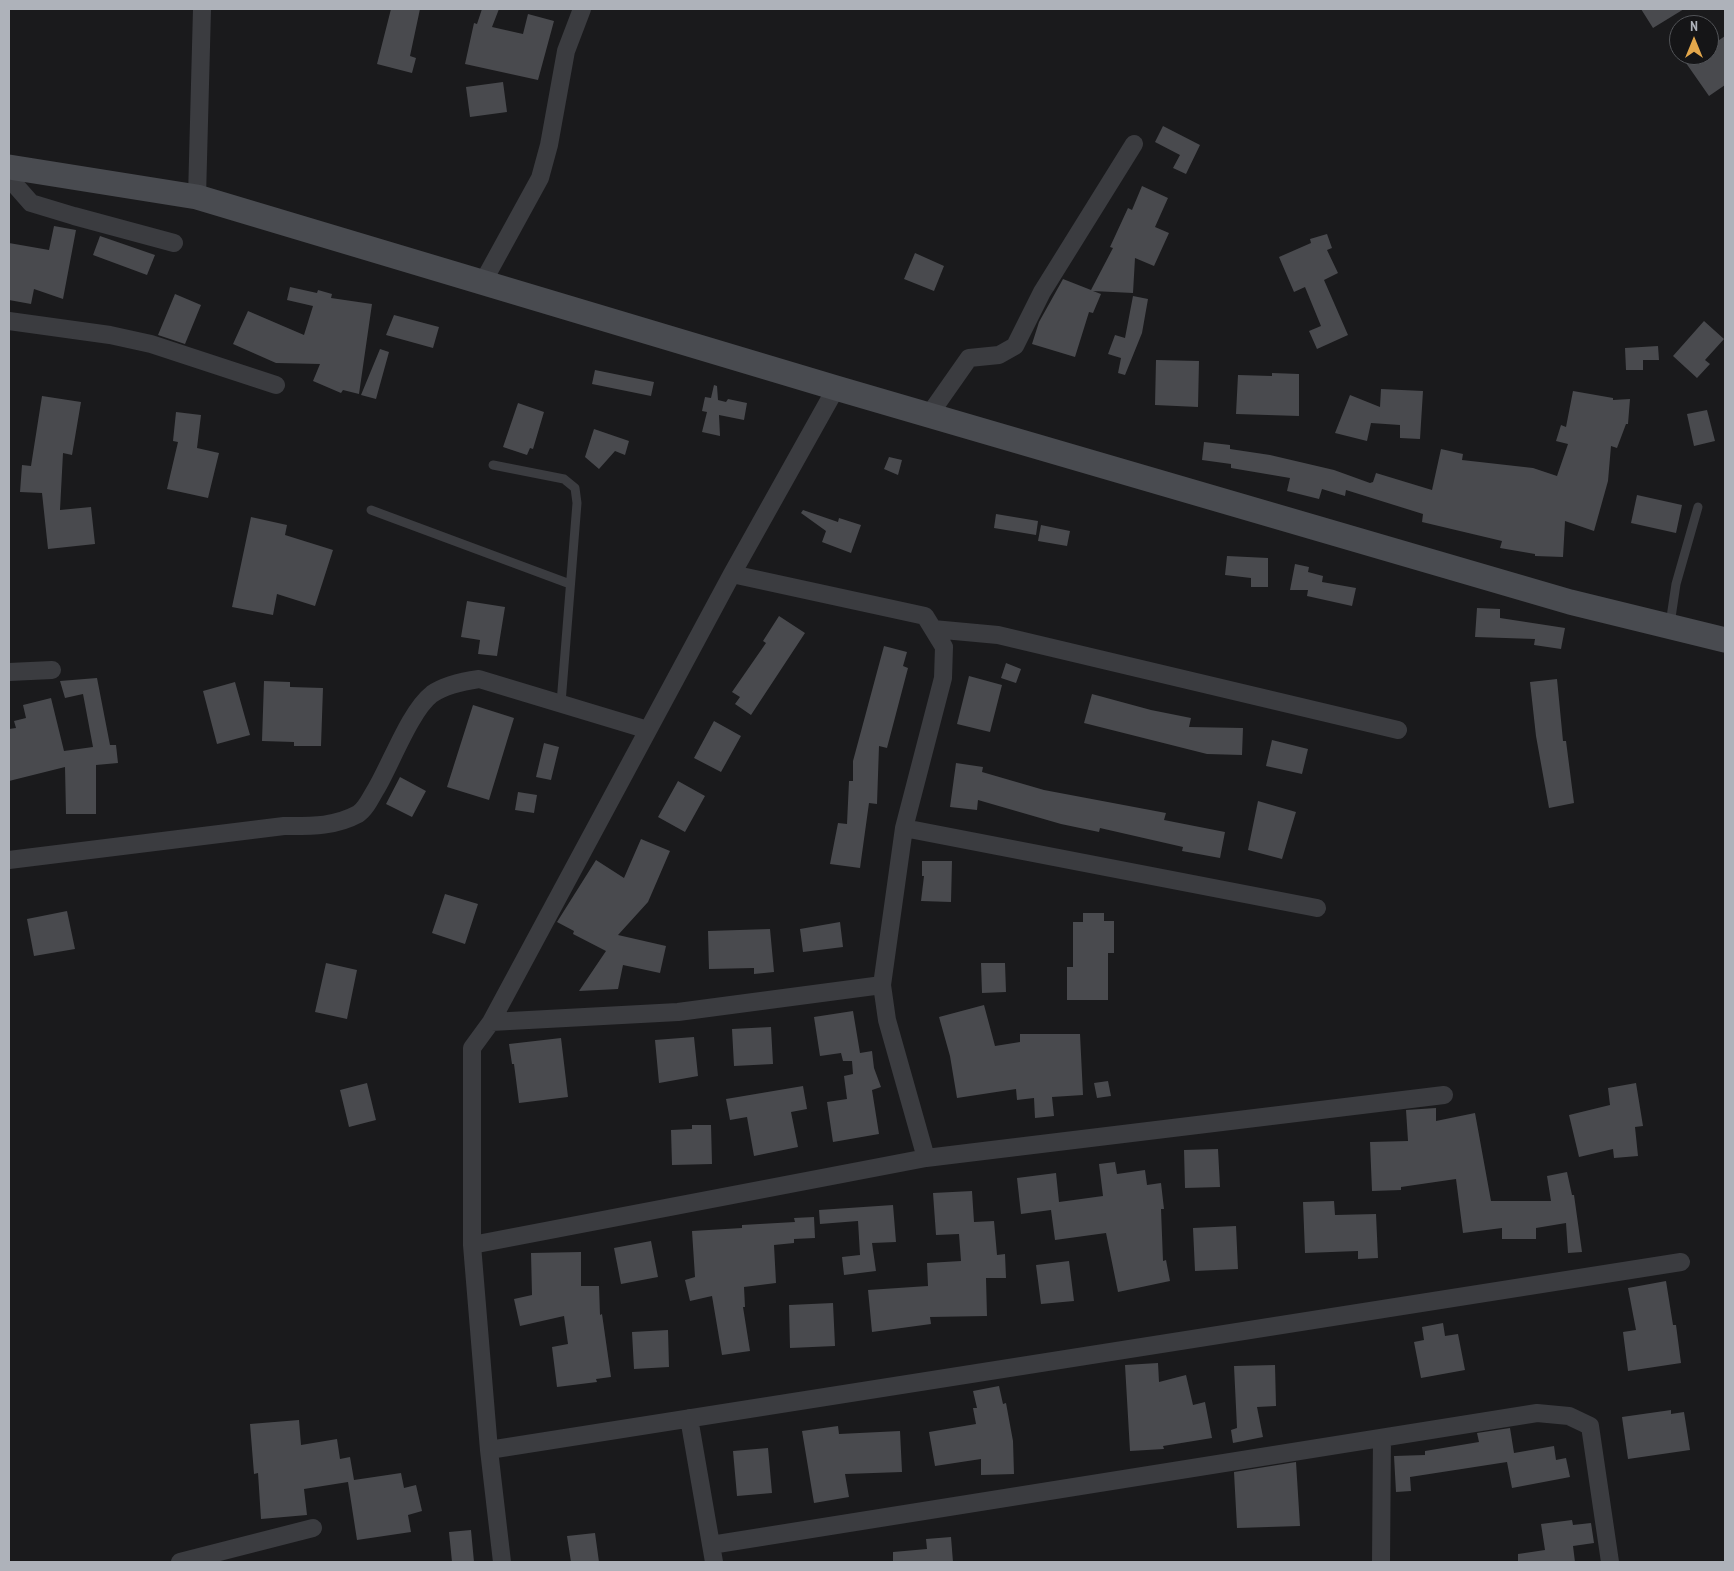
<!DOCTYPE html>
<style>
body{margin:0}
#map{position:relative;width:1734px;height:1571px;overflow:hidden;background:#1a1a1c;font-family:"PT Sans Narrow",sans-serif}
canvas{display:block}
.frame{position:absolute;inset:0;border:10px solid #aeb2ba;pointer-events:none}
.north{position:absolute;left:1669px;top:15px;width:50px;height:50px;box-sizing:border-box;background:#151517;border:1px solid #525458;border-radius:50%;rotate:0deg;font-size:14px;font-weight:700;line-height:20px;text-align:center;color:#aeb2ba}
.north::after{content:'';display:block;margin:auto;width:18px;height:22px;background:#e3a74b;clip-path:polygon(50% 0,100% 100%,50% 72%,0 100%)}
</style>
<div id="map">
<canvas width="1734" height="1571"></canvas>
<div class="frame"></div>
<div class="north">N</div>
</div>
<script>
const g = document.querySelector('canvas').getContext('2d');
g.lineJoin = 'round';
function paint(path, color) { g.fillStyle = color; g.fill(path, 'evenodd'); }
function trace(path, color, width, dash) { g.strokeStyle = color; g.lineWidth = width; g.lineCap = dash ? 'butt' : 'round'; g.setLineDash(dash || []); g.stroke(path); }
paint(new Path2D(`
 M 391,9 L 420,9 L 410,56 L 416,58 L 412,73 L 377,64 Z
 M 482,9 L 499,9 L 492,27 L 523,34 L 528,14 L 554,21 L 538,80 L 465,64 L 474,23 L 477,24 Z
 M 1641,9 L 1684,9 L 1653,28 Z
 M 1725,36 L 1725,85 L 1709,96 L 1686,63 L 1698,55 L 1709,55 L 1709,47 Z
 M 503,82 L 507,112 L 470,117 L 466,87 Z
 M 1163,126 L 1200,145 L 1186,174 L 1173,168 L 1180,155 L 1155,142 Z
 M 1142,186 L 1168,198 L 1155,227 L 1169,233 L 1154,266 L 1135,258 L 1133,293 L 1093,291 L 1101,294 L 1093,313 L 1089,312 L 1075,357 L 1032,344 L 1039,322 L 1063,279 L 1091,290 L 1113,248 L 1110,247 L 1128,208 L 1132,210 Z
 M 54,226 L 76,230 L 63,299 L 34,289 L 31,304 L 9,300 L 9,243 L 49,250 Z
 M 1327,234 L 1332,248 L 1327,250 L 1338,273 L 1324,280 L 1348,335 L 1317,349 L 1309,331 L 1321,326 L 1305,287 L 1294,292 L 1279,257 L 1311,243 L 1310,239 Z
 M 100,236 L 155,255 L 147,275 L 93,255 Z
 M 915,253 L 944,266 L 934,291 L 904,279 Z
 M 290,287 L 317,293 L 318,290 L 332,294 L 331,298 L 372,304 L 359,394 L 343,390 L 341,393 L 313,381 L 320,364 L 276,363 L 233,344 L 248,311 L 304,335 L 313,306 L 287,300 Z
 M 175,294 L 201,305 L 185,344 L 158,335 Z
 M 1133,296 L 1148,299 L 1142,333 L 1125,375 L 1118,373 L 1121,358 L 1108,354 L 1115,335 L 1125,338 Z
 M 394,315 L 439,327 L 433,348 L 386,335 Z
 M 1704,321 L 1724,339 L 1705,360 L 1710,364 L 1697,378 L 1673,356 Z
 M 1658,346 L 1659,360 L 1643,360 L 1643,370 L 1626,370 L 1625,348 Z
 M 380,349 L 389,352 L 376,399 L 361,395 Z
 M 1156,360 L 1199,361 L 1198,407 L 1155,405 Z
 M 595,370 L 654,382 L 651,396 L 592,384 Z
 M 1272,373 L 1299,374 L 1299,416 L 1236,414 L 1238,375 L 1272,376 Z
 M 714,385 L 717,386 L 718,400 L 726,402 L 728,399 L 747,403 L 744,420 L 719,415 L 720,436 L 702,432 L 707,412 L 702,411 L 705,397 L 711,398 Z
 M 1381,389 L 1423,391 L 1420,439 L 1400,438 L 1400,425 L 1371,423 L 1367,441 L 1335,433 L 1350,395 L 1380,407 Z
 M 1573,391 L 1613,398 L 1613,400 L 1630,399 L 1628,424 L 1626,424 L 1617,448 L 1611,446 L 1608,481 L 1594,531 L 1565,521 L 1563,557 L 1535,556 L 1535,554 L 1500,548 L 1502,541 L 1422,522 L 1423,514 L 1346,490 L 1345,496 L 1322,489 L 1319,499 L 1287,491 L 1290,478 L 1231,468 L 1231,464 L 1202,460 L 1204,442 L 1230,445 L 1230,449 L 1270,455 L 1334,470 L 1370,483 L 1373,482 L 1376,473 L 1432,490 L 1441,449 L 1463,454 L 1462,460 L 1533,468 L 1557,476 L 1568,444 L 1556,441 L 1561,425 L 1566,427 Z
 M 42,396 L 81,402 L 72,455 L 63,453 L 60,510 L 91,507 L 95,544 L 48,549 L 42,493 L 20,492 L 22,465 L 31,466 Z
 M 518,403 L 544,412 L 533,449 L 530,448 L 527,455 L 503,447 Z
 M 1707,410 L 1715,441 L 1694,446 L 1687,414 Z
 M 176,412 L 201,415 L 197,448 L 219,453 L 208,498 L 167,489 L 178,442 L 173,441 Z
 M 594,429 L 629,441 L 625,455 L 615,451 L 599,469 L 585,457 Z
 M 889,457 L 902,460 L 898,475 L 884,469 Z
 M 1637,495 L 1682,505 L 1676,533 L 1631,523 Z
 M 803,510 L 838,522 L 839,518 L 861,525 L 851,553 L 822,542 L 826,531 L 801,513 Z
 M 996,514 L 1038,521 L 1036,535 L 994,528 Z
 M 251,517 L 287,525 L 285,535 L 333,550 L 315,606 L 277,594 L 273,615 L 232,607 Z
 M 1041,525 L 1070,531 L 1067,546 L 1038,541 Z
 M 1227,556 L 1268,558 L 1268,587 L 1251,587 L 1251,578 L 1225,575 Z
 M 1295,564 L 1309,567 L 1308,572 L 1323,576 L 1322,582 L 1356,588 L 1352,606 L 1307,596 L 1308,590 L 1290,590 Z
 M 467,601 L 505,607 L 497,656 L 478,654 L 480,640 L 461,637 Z
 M 1477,608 L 1500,609 L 1500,618 L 1565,628 L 1561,649 L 1534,645 L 1535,639 L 1475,637 Z
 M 779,616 L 805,633 L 751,715 L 735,704 L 740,697 L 732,692 L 766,643 L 763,641 Z
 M 884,646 L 907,652 L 903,666 L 908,668 L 887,748 L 879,746 L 877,804 L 869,803 L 860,868 L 830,864 L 838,823 L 847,824 L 849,781 L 853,781 L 853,761 Z
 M 1006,663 L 1021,669 L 1016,683 L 1001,678 Z
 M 969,676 L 1002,685 L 990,732 L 957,724 Z
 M 97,678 L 110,745 L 116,745 L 118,763 L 96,765 L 96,814 L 66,814 L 65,767 L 9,781 L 9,729 L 16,728 L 14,721 L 26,718 L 23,705 L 51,698 L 64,751 L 93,747 L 83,694 L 65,698 L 60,681 Z
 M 1557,679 L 1563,741 L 1566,741 L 1574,803 L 1549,808 L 1536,736 L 1530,682 Z
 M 264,681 L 290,682 L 290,687 L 323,688 L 321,746 L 294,746 L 294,742 L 262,741 Z
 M 235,682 L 250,735 L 217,744 L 203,691 Z
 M 1092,694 L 1151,710 L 1191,718 L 1189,727 L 1243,728 L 1242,755 L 1207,754 L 1084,723 Z
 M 473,705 L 514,718 L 489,800 L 447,787 Z
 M 714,721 L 741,736 L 721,772 L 694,758 Z
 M 1272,740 L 1308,749 L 1302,774 L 1266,766 Z
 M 544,743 L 559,747 L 551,780 L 536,777 Z
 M 956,763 L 983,767 L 982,772 L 1044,790 L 1166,813 L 1164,820 L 1225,832 L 1220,858 L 1182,851 L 1183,847 L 1100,828 L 1099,832 L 1061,824 L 978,800 L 977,810 L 950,807 Z
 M 400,777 L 426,791 L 412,817 L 386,804 Z
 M 678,781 L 705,796 L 685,832 L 658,817 Z
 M 518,792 L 537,795 L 534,813 L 515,810 Z
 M 1258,801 L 1296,812 L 1282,859 L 1248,850 Z
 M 641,839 L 670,851 L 648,902 L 618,935 L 666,946 L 660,973 L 623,965 L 618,989 L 579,991 L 606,951 L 573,934 L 574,931 L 557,922 L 596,860 L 624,878 Z
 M 922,861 L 952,861 L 951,902 L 921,901 L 924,876 L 922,876 Z
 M 445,894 L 478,904 L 465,944 L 432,933 Z
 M 67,911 L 75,949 L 34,956 L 27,919 Z
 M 1083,913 L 1104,913 L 1104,921 L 1114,921 L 1114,953 L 1108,953 L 1108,1000 L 1067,1000 L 1067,967 L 1073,967 L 1073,922 L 1083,922 Z
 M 840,922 L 843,947 L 803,952 L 800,929 Z
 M 770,929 L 774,972 L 754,974 L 754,968 L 709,969 L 708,931 Z
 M 326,963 L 357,970 L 347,1019 L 315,1012 Z
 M 981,963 L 1005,963 L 1006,992 L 982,993 Z
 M 984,1005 L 995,1046 L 1020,1042 L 1020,1034 L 1080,1034 L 1083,1095 L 1052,1097 L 1054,1116 L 1035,1118 L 1034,1098 L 1017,1100 L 1016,1089 L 957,1098 L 950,1056 L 939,1017 Z
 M 853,1011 L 860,1053 L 872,1051 L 874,1068 L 881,1087 L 872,1090 L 879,1134 L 833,1142 L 827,1102 L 847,1099 L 844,1076 L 853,1074 L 852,1061 L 843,1061 L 841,1053 L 820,1056 L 814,1017 Z
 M 771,1027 L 773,1064 L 734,1066 L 732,1029 Z
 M 694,1037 L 698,1076 L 659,1083 L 655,1040 Z
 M 561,1038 L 568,1097 L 519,1103 L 514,1064 L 512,1064 L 509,1044 Z
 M 1108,1081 L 1111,1096 L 1097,1098 L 1094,1083 Z
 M 367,1083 L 376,1120 L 349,1127 L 340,1090 Z
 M 1636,1083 L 1643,1126 L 1635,1127 L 1638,1156 L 1614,1158 L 1613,1149 L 1579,1157 L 1569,1115 L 1610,1105 L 1608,1088 Z
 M 803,1086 L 807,1109 L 791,1112 L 798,1147 L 754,1156 L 747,1117 L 730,1120 L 726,1099 Z
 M 1436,1108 L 1436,1121 L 1475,1113 L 1491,1201 L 1551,1201 L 1547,1176 L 1567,1172 L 1572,1195 L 1574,1195 L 1582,1252 L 1568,1253 L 1566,1223 L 1536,1228 L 1536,1239 L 1502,1239 L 1502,1228 L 1463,1233 L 1456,1179 L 1401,1187 L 1401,1190 L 1372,1191 L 1370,1142 L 1408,1141 L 1406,1110 Z
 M 692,1125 L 711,1125 L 712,1164 L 672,1165 L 671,1130 L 692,1129 Z
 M 1218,1149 L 1220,1187 L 1185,1188 L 1184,1150 Z
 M 1115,1162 L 1117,1174 L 1145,1170 L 1147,1185 L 1161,1183 L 1164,1209 L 1161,1209 L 1163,1261 L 1166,1260 L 1170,1281 L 1118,1292 L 1106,1233 L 1055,1240 L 1051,1210 L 1021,1214 L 1017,1178 L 1056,1173 L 1059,1202 L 1103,1196 L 1099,1164 Z
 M 972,1191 L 974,1222 L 994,1221 L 997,1255 L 1005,1254 L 1006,1278 L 986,1278 L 987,1316 L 930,1317 L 931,1324 L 872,1332 L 868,1290 L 928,1286 L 927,1263 L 961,1261 L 959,1234 L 936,1235 L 933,1193 Z
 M 1334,1201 L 1335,1215 L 1376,1214 L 1378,1258 L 1358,1259 L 1358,1251 L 1305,1253 L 1303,1202 Z
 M 893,1205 L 896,1242 L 872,1243 L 876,1271 L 844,1275 L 842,1257 L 860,1255 L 858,1221 L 820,1224 L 819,1210 Z
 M 814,1217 L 815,1238 L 794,1239 L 794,1243 L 774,1245 L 776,1283 L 744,1287 L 745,1307 L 743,1307 L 750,1351 L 722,1355 L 712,1296 L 690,1301 L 685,1280 L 695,1277 L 692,1231 L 742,1228 L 742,1225 L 795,1222 L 794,1218 Z
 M 1236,1226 L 1238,1269 L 1195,1271 L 1193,1228 Z
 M 651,1241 L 658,1277 L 621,1284 L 614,1248 Z
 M 581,1252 L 581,1286 L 599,1286 L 600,1315 L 602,1314 L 611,1377 L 596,1379 L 597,1382 L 557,1387 L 552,1347 L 568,1344 L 564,1316 L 520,1326 L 514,1299 L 532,1295 L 531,1253 Z
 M 1069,1261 L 1074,1301 L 1041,1304 L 1036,1265 Z
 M 1666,1281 L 1673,1325 L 1676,1325 L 1681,1363 L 1628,1371 L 1623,1332 L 1636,1330 L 1628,1288 Z
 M 833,1303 L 835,1346 L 790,1348 L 789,1305 Z
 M 1443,1323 L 1445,1336 L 1458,1334 L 1465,1370 L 1421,1378 L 1414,1342 L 1424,1340 L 1422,1327 Z
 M 668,1330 L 669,1367 L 634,1369 L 632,1332 Z
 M 1158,1363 L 1159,1382 L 1186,1375 L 1193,1405 L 1205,1402 L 1212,1438 L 1163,1446 L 1164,1449 L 1130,1451 L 1125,1365 Z
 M 1275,1365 L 1276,1406 L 1257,1407 L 1263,1437 L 1233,1443 L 1231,1430 L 1237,1428 L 1234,1366 Z
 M 999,1386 L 1003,1404 L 1006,1403 L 1013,1441 L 1014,1474 L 981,1475 L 981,1459 L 935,1466 L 929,1432 L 976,1424 L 973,1408 L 977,1408 L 973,1391 Z
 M 1671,1410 L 1671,1414 L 1684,1412 L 1690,1450 L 1628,1459 L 1622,1417 Z
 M 299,1420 L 301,1445 L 337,1439 L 340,1459 L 350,1457 L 354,1480 L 401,1473 L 404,1488 L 416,1485 L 422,1511 L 408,1515 L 411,1532 L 357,1540 L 348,1482 L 304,1489 L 307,1515 L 261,1519 L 258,1473 L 254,1474 L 250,1424 Z
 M 838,1426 L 839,1434 L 900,1431 L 902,1472 L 845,1474 L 849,1497 L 814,1503 L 802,1431 Z
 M 1510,1428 L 1514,1453 L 1554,1446 L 1556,1460 L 1566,1458 L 1570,1477 L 1512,1488 L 1507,1462 L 1410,1477 L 1411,1491 L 1396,1492 L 1394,1456 L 1425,1455 L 1425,1451 L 1479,1442 L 1477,1433 Z
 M 768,1448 L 772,1493 L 737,1496 L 733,1451 Z
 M 1296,1462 L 1300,1526 L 1237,1528 L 1234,1472 Z
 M 1572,1520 L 1573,1525 L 1591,1523 L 1594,1543 L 1573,1546 L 1575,1562 L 1518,1562 L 1518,1554 L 1545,1550 L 1541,1524 Z
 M 471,1530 L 474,1562 L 452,1562 L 449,1532 Z
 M 595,1533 L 599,1562 L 571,1562 L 567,1536 Z
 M 951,1537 L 953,1562 L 893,1562 L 893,1552 L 927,1549 L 926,1539 Z`), '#494a4e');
trace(new Path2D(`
 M 493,465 L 564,479 L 575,488 L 577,503 L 561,703
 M 371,510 L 570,584
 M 1670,624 L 1676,584 L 1698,507`), '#3b3c40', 9);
trace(new Path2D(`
 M 9,178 L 31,203 L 74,216 L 174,243
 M 197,197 L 202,9
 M 483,282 L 540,178 L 549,145 L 566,51 L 582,9
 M 9,321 L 110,335 L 151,344 L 276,385
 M 929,415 L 969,358 L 999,355 L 1015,346 L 1042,292 L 1134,144
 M 732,574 L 925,616 L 944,647 L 943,678 L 904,828 L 882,985 L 887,1020 L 926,1158
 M 933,629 L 998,635 L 1398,730
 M 9,672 L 52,670
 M 904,828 L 1317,908
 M 9,860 L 284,826 C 310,826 334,827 358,814 C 366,809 371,797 376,789 C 391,764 410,711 432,694 C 445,685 465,681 479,679 L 648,730
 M 491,1022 L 678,1012 L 882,985
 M 472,1245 L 926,1158 L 1444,1095
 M 689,1418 L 714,1562
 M 489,1450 L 1681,1262
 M 711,1545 L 1537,1413 L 1569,1416 L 1590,1426 L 1610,1562
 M 180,1562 L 313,1528
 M 502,1562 L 489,1450 L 472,1245 L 472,1048 L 491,1022 L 732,574 L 836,388
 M 1381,1562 L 1382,1438`), '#3b3c40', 18);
trace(new Path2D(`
 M 9,167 L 197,197 L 836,388 L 1570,602 L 1725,640`), '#494b50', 25);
</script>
